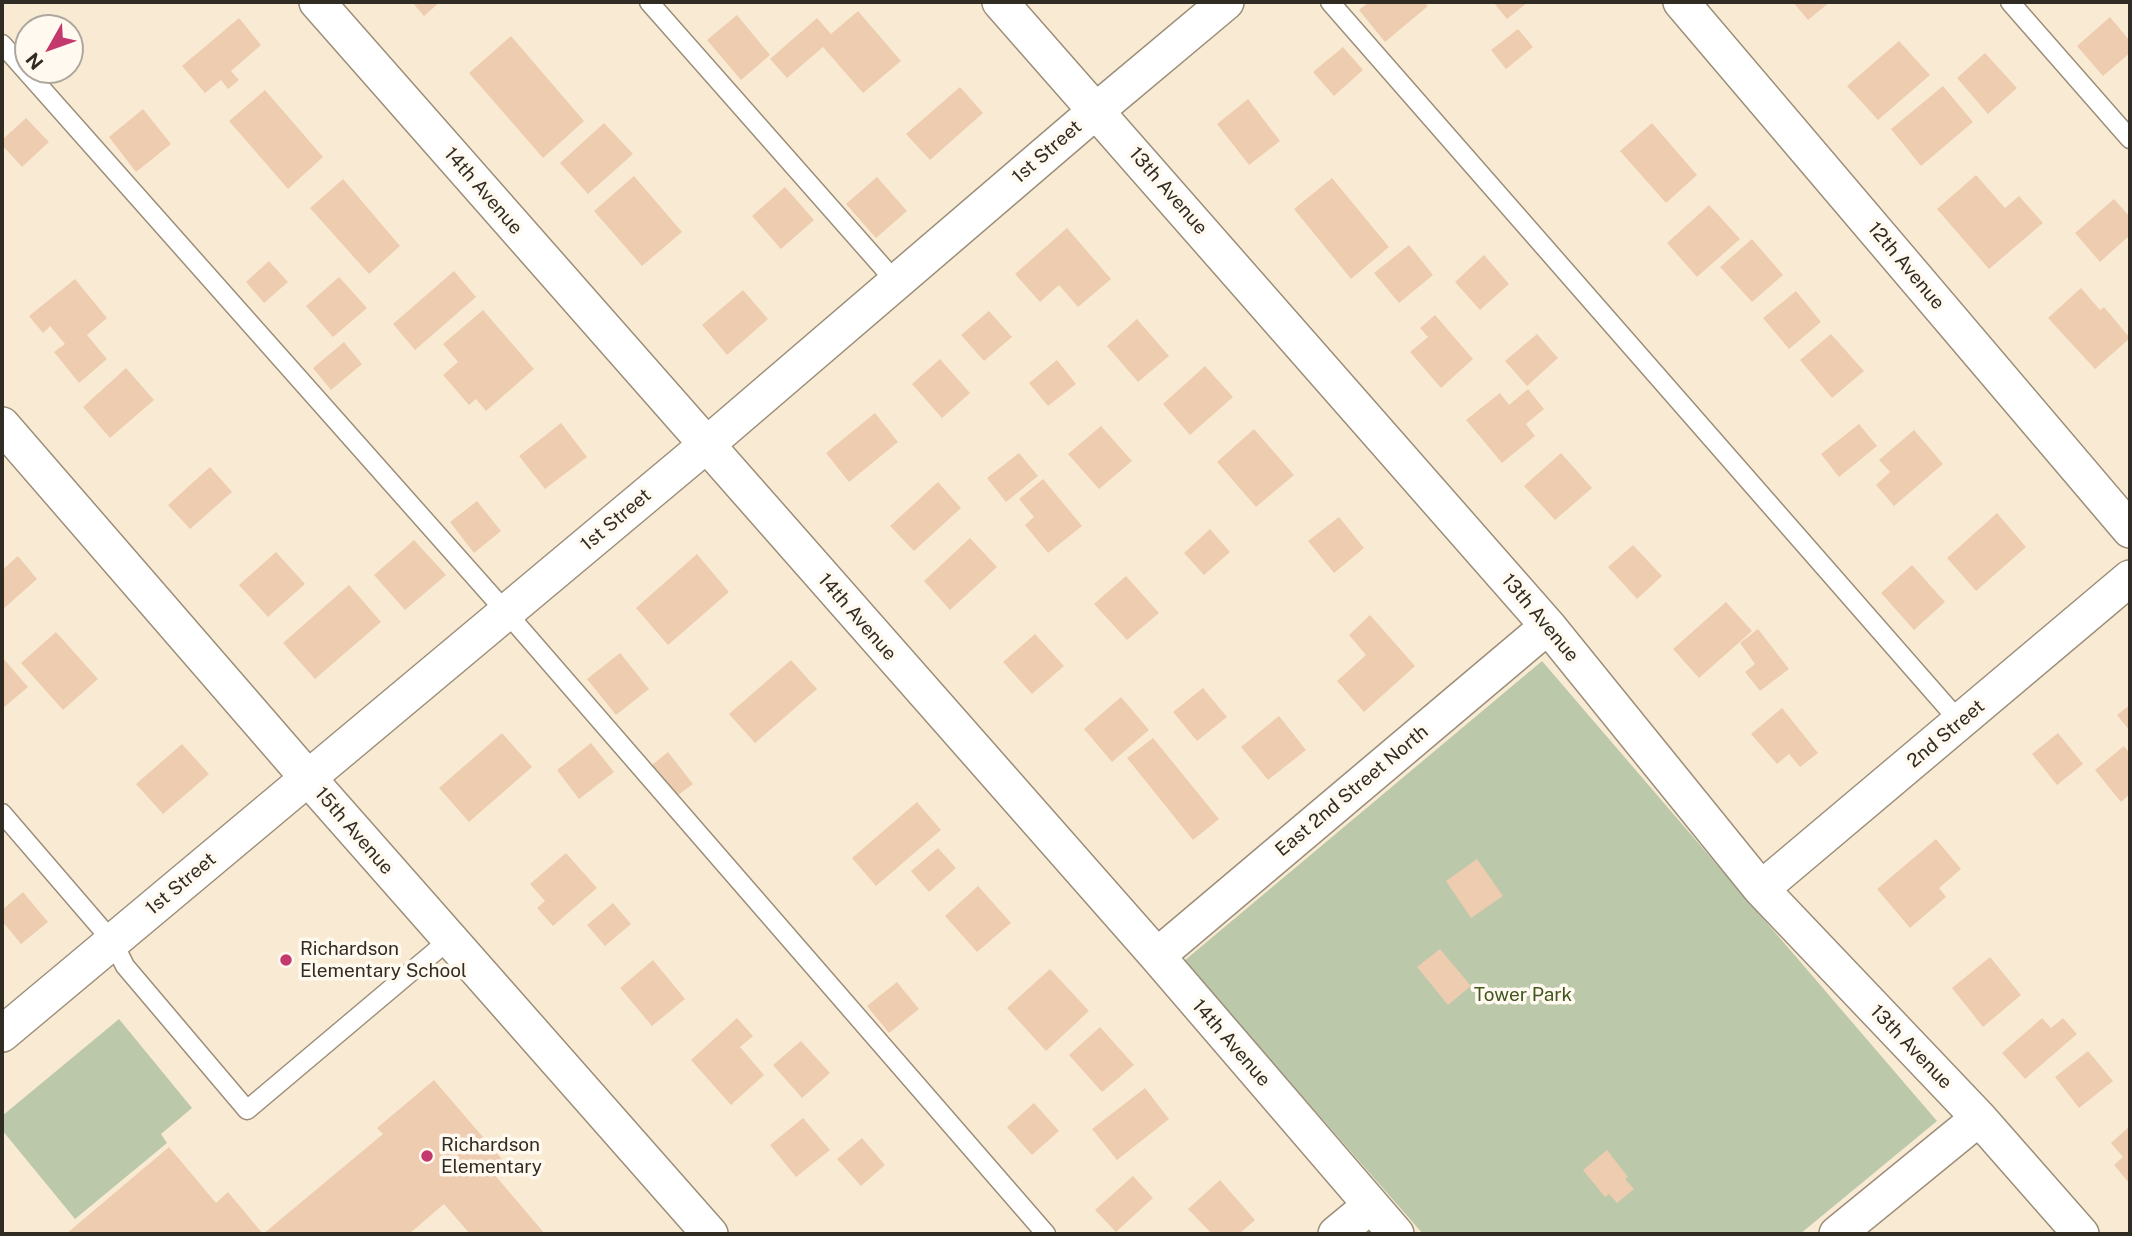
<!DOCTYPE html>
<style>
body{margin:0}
#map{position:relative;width:2132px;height:1236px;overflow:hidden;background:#f9ebd3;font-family:"Public Sans",sans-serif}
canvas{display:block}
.frame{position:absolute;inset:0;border:4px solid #312c23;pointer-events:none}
.north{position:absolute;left:14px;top:14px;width:70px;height:70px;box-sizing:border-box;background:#fff9f0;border:2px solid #ada79e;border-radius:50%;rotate:230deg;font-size:19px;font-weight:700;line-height:28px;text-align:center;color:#312c23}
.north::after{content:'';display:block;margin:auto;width:24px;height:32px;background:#c4396d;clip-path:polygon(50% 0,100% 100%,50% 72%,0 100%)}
</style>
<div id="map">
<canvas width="2132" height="1236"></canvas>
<div class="frame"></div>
<div class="north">N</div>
</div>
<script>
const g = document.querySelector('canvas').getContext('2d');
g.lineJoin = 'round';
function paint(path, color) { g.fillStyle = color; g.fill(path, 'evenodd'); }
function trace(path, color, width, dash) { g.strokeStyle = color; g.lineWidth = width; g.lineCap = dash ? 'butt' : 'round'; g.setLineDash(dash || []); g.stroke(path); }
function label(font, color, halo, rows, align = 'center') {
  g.font = font + ' "Public Sans",sans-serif'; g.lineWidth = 7; g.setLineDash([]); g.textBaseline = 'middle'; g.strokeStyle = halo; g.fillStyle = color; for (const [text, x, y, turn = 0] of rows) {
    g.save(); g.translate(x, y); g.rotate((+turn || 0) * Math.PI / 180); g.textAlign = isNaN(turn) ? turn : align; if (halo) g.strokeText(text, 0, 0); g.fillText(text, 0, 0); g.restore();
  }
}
paint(new Path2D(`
 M 1542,661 L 1937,1121 L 1800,1234 L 1423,1234 L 1184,961 Z
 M 119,1019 L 192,1108 L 161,1134 L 167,1143 L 75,1219 L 2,1130 L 2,1116 Z`), '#bbc8aa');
paint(new Path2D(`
 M 412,2 L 440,2 L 424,16 Z
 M 1369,2 L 1424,2 L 1428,6 L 1385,42 L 1359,10 Z
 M 1493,2 L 1528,2 L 1507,19 Z
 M 1793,2 L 1830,2 L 1808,20 Z
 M 858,11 L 901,61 L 863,93 L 823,47 L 787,78 L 770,59 L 817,18 L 831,34 Z
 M 737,15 L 770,55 L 741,80 L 707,40 Z
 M 2110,17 L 2130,41 L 2130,53 L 2103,76 L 2077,46 Z
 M 239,18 L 261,45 L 231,71 L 239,80 L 228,89 L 221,80 L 205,93 L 182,66 Z
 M 1518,29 L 1533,47 L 1506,69 L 1491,50 Z
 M 511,36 L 584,121 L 543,158 L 469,73 Z
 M 1899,41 L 1930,75 L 1878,120 L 1847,86 Z
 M 1343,47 L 1363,70 L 1334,96 L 1313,72 Z
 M 1985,53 L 2017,88 L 1988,114 L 1957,78 Z
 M 1943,86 L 1973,122 L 1921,166 L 1891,129 Z
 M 960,87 L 983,113 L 930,160 L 906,134 Z
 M 265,90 L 323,157 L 288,189 L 229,121 Z
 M 1248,99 L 1280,141 L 1249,165 L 1217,124 Z
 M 143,109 L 171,144 L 136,172 L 109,137 Z
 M 26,118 L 49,142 L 22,167 L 2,145 L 2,140 Z
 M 604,123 L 633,154 L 588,194 L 560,163 Z
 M 1652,123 L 1697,175 L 1666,203 L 1620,151 Z
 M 1976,175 L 2005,208 L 2019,196 L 2043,223 L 1989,269 L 1937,209 Z
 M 634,176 L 682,232 L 642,266 L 594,211 Z
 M 877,177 L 907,211 L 876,238 L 846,204 Z
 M 1332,178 L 1389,247 L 1351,279 L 1294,209 Z
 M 343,179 L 400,246 L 369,274 L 310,208 Z
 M 785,187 L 814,220 L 781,249 L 752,216 Z
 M 2114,199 L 2130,217 L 2130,235 L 2100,262 L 2075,233 Z
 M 1709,205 L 1740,239 L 1697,277 L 1667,243 Z
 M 1067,228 L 1111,279 L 1078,307 L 1059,285 L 1040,302 L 1015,274 Z
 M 1752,239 L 1783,275 L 1752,302 L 1720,267 Z
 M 1409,245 L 1433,275 L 1399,303 L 1374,273 Z
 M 1484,255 L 1509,284 L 1480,310 L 1455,282 Z
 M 269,261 L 288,282 L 264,303 L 246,282 Z
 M 454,271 L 476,297 L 415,350 L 393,324 Z
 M 339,277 L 367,308 L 333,337 L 306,306 Z
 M 75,279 L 107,318 L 87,335 L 107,359 L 79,383 L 54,352 L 65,344 L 50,326 L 43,333 L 29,316 Z
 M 2081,288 L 2100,310 L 2104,307 L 2130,338 L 2095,369 L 2048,318 Z
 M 743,290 L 768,319 L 727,355 L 702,325 Z
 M 1796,291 L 1821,322 L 1789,349 L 1763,318 Z
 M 483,310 L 534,369 L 486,411 L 476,399 L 469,405 L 443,375 L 458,362 L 443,344 Z
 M 989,311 L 1012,337 L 984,361 L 961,335 Z
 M 1435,315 L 1473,359 L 1441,388 L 1410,352 L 1428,337 L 1420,328 Z
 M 1137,319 L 1169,356 L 1138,382 L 1107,346 Z
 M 1537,334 L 1558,358 L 1527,386 L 1505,361 Z
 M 1831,334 L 1864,371 L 1832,398 L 1800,360 Z
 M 344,342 L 362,364 L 331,390 L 313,368 Z
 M 940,359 L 970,393 L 942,418 L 912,384 Z
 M 1057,360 L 1076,384 L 1048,406 L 1029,383 Z
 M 1205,366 L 1233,397 L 1190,435 L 1163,404 Z
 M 126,368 L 154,400 L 110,438 L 83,407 Z
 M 1528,389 L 1544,409 L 1526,424 L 1535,436 L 1502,463 L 1466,420 L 1500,393 L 1509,405 Z
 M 875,413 L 898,442 L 849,482 L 826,453 Z
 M 561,423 L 587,457 L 545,489 L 519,456 Z
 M 1859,424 L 1877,446 L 1839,477 L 1821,454 Z
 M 1101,426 L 1132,461 L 1099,489 L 1068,454 Z
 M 1254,429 L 1294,475 L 1256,507 L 1217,462 Z
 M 1914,430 L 1943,464 L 1894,506 L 1876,485 L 1890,472 L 1879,460 Z
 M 1019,453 L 1038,476 L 1006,502 L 987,478 Z
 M 1561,453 L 1592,488 L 1555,520 L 1524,486 Z
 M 210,467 L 232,492 L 190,529 L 168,505 Z
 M 1043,479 L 1082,526 L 1048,553 L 1025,525 L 1034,517 L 1019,499 Z
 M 938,482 L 961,508 L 914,551 L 890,526 Z
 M 477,501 L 501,531 L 474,553 L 450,522 Z
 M 1997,513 L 2026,547 L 1976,591 L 1947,558 Z
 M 1339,517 L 1364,548 L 1334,573 L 1308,541 Z
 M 1210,529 L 1230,552 L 1204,575 L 1184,553 Z
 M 970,538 L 997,567 L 950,610 L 924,581 Z
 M 414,540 L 446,575 L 405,610 L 374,575 Z
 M 1633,545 L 1662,576 L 1637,599 L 1608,567 Z
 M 276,552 L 305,584 L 268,617 L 239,585 Z
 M 697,554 L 729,592 L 668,645 L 636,608 Z
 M 18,556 L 37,579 L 2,610 L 2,570 Z
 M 1912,565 L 1945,602 L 1914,630 L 1881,593 Z
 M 1126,576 L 1159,613 L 1127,640 L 1094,604 Z
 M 349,585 L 381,622 L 315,679 L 283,643 Z
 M 1726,602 L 1752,631 L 1699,678 L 1673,649 Z
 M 1370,615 L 1415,666 L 1364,712 L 1337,681 L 1366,655 L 1349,635 Z
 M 1758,629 L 1789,669 L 1760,691 L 1745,672 L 1755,664 L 1740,643 Z
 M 56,632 L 98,679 L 63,710 L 21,663 Z
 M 1035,634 L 1064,666 L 1032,694 L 1003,662 Z
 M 620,653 L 649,689 L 616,715 L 587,679 Z
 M 2,657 L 28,687 L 2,709 Z
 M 791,660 L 817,689 L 755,743 L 729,714 Z
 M 1203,688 L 1227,717 L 1197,741 L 1173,712 Z
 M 1121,697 L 1149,730 L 1112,762 L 1084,729 Z
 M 2130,705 L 2130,731 L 2117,715 Z
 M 1782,708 L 1818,753 L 1800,767 L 1789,754 L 1777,764 L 1751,734 Z
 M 1279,716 L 1306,750 L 1268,780 L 1241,747 Z
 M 502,733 L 532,767 L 469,822 L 439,788 Z
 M 2058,733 L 2083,764 L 2057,785 L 2032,754 Z
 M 1153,738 L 1219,819 L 1193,840 L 1127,758 Z
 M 591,743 L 614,772 L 579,799 L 557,770 Z
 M 182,744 L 209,774 L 163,814 L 136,784 Z
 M 2124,746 L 2130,754 L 2130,794 L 2121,802 L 2095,770 Z
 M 668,752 L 693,784 L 677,796 L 652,765 Z
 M 917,802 L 941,830 L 876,886 L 852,858 Z
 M 1936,839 L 1961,869 L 1939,888 L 1946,897 L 1910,928 L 1877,889 Z
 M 938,848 L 956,868 L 929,892 L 911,871 Z
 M 566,853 L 597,888 L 553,926 L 537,908 L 545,901 L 530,884 Z
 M 1477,859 L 1503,896 L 1471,918 L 1446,881 Z
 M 978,886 L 1011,923 L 977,952 L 945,916 Z
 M 23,892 L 48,922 L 21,944 L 2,921 L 2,910 Z
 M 613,903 L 631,924 L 605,946 L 587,925 Z
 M 1440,949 L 1471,986 L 1448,1005 L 1417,967 Z
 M 1990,957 L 2021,995 L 1983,1027 L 1952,988 Z
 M 653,960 L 685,999 L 652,1026 L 620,988 Z
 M 1050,969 L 1089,1011 L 1046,1051 L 1007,1008 Z
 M 897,982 L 919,1009 L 889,1033 L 867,1006 Z
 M 737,1018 L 753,1036 L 740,1047 L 764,1075 L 731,1105 L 691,1060 Z
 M 2042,1018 L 2051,1028 L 2063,1018 L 2077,1034 L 2025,1079 L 2002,1053 Z
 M 1100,1027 L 1134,1065 L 1102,1092 L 1069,1055 Z
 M 801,1041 L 830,1073 L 802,1098 L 773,1065 Z
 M 2088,1051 L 2113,1081 L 2079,1108 L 2055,1077 Z
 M 434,1080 L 506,1164 L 494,1174 L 545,1234 L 470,1234 L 444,1204 L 409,1234 L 66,1234 L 169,1147 L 216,1203 L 228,1192 L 263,1234 L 383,1134 L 377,1128 Z
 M 1145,1088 L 1169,1119 L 1117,1160 L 1092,1129 Z
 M 1034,1103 L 1059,1131 L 1032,1155 L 1007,1127 Z
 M 803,1118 L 830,1150 L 796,1177 L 770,1145 Z
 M 2130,1126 L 2130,1184 L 2114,1165 L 2123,1157 L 2111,1143 Z
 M 862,1138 L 885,1165 L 861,1186 L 837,1159 Z
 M 1607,1150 L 1628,1177 L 1625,1179 L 1634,1189 L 1617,1203 L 1609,1194 L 1605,1197 L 1583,1170 Z
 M 1133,1176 L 1153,1198 L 1116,1232 L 1095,1210 Z
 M 1220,1180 L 1255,1220 L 1239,1234 L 1212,1234 L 1188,1209 Z`), '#eeccaf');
const lane = new Path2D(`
 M 649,2 L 896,282
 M 1330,2 L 1960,722
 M 2010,2 L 2130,139
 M 2,44 L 506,612 L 1046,1234
 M 2,813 L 113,942 L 125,966 L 247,1110 L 450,939`);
const street = new Path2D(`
 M 317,2 L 1157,956 L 1396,1234
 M 1000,2 L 1548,626 L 1761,889 L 1979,1118 L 2081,1234
 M 1681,2 L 2130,530
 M 2,425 L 308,778 L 710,1234
 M 1761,889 L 2130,578
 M 1157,956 L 1548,626
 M 2,1034 L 705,446 L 1097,110 L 1226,2
 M 1336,1234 L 1370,1206
 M 1837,1234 L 1979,1118`);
trace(lane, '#9c8e79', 21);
trace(street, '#9c8e79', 38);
trace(lane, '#fff', 18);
trace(street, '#fff', 35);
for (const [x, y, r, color] of [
 [286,960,7,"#c4396d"],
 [427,1156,7,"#c4396d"]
]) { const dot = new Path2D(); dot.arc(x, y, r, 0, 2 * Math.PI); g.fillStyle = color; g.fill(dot); trace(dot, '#fff9f0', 2.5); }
label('19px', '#312c23', '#fff9f0', [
 ["1st Street",1047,152,-41],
 ["14th Avenue",483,191,49],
 ["13th Avenue",1168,191,49],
 ["12th Avenue",1906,266,50],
 ["1st Street",616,520,-40],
 ["14th Avenue",857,617,49],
 ["13th Avenue",1540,618,50],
 ["2nd Street",1946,734,-40],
 ["East 2nd Street North",1352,791,-40],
 ["15th Avenue",354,831,49],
 ["1st Street",181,884,-40],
 ["14th Avenue",1231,1043,49],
 ["13th Avenue",1911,1047,46]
]);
label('19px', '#312c23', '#fff9f0', [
 ["Richardson",300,949],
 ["Elementary School",300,971],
 ["Richardson",441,1145],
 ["Elementary",441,1167]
], 'left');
label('19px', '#41561e', '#fff9f0', [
 ["Tower Park",1523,995]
]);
</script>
